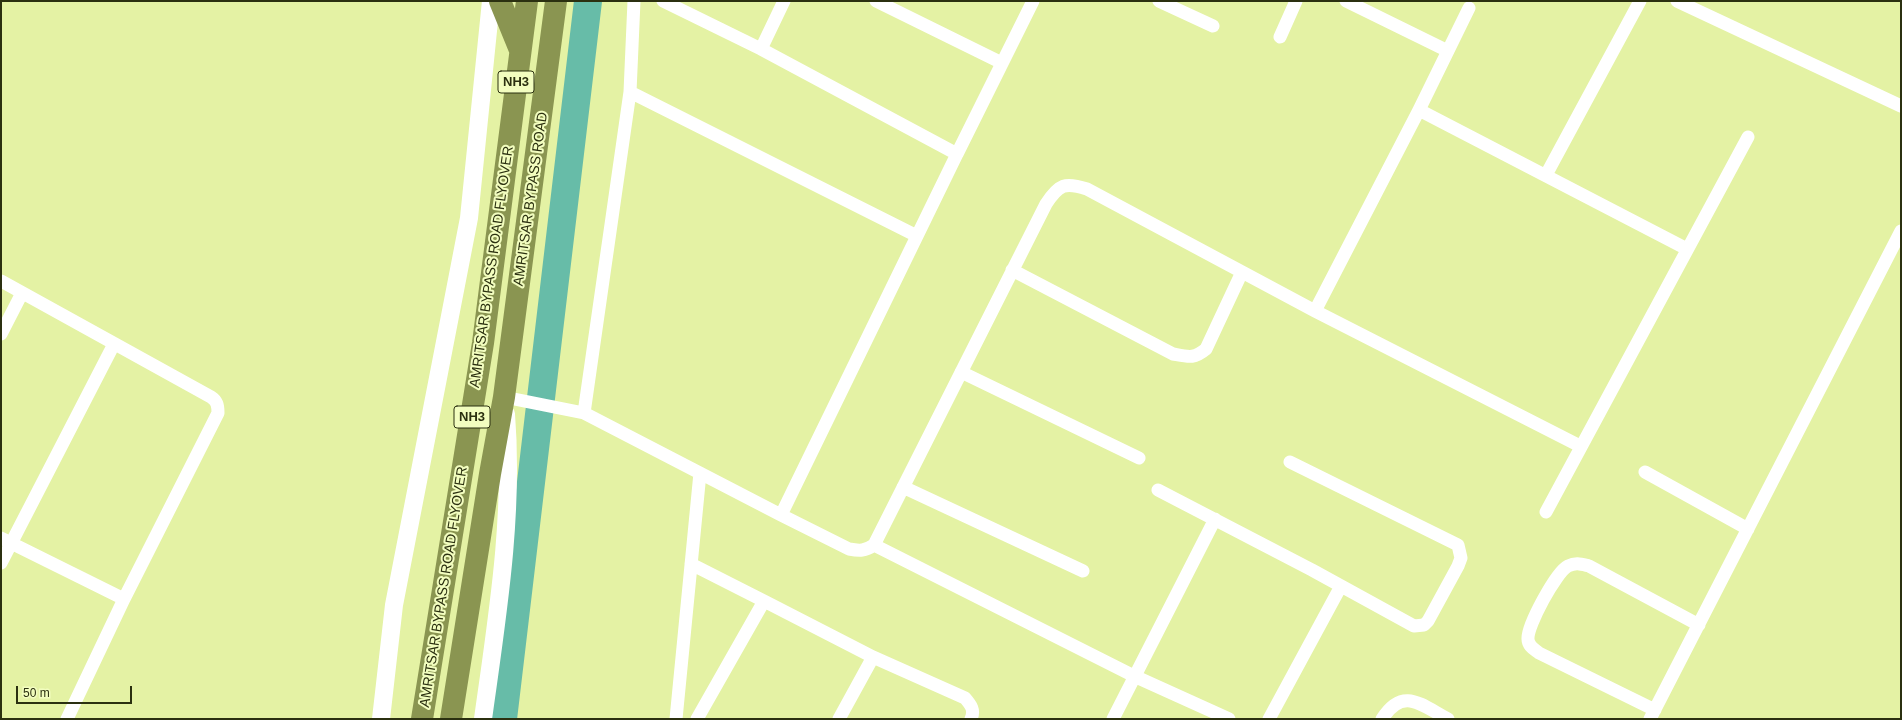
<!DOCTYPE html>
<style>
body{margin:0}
#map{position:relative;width:1902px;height:720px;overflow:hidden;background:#e4f2a4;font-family:Helvetica,sans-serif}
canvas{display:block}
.frame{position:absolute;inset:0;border:2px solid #2b3010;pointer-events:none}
.scale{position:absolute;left:16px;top:686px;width:116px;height:18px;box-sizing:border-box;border:2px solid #2b3010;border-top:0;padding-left:5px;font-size:12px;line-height:14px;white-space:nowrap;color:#2b3010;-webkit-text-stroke:3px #f2fdbf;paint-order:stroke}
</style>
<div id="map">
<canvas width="1902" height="720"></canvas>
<div class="frame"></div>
<div class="scale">50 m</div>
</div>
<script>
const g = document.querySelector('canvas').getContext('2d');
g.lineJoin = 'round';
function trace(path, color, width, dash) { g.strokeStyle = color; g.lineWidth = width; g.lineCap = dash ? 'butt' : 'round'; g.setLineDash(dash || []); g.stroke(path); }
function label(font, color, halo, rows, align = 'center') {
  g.font = font + ' Helvetica,sans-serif'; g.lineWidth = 4; g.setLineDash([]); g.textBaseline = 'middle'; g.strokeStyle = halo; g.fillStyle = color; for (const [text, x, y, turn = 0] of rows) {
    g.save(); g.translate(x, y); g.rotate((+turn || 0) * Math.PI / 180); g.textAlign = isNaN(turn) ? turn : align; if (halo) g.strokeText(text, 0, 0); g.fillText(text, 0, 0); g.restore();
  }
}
trace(new Path2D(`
 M 503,719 L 588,1`), '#67bca8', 28);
trace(new Path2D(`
 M 663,1 L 761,49 L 957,154 L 1033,1
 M 876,1 L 1002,63
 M 1159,1 L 1213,26
 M 1346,1 L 1448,51
 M 1677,1 L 1901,106
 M 1280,37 L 1296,1
 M 761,49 L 784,1
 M 630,92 L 917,236
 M 1419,110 L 1687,249
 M 1546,175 L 1640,1
 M 1012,270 L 1173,354 C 1189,357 1194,359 1206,349 L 1242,272
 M 1,281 L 211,397 C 217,401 218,405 218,413 L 124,599 L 67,719
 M 1315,311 L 1419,110 L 1469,8
 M 1,334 L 22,293
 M 961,372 L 1139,458
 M 504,397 L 584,413 L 781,515 L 849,549 C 860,551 865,551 874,545 L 1046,204 C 1059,184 1065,182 1087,189 L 1315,311 L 1580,446
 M 584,413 L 630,92 L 634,1
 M 1645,472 L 1748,529
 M 903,487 L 1083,571
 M 1158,490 L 1312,570 L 1414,626 L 1424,625 L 1428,621 L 1458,566 L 1461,558 L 1458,545 L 1290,462
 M 1546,512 L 1748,137
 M 781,515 L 957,154
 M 1,538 L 124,599
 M 874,545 L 1134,676 L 1229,719
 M 1,563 L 114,344
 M 691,564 L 764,601 L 697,719
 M 764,601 L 873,657 L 965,698 C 971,705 975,710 971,719
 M 1655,710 L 1539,653 C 1534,649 1528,646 1528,639 C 1527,626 1556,572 1568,566 C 1576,562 1581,564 1589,566 L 1699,625
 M 676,719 L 700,473
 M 839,719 L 873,657
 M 1113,719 L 1215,519
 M 1269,719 L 1341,586
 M 1382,719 C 1403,686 1421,705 1448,719
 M 1650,719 L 1901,231`), '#fff', 13);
trace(new Path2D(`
 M 381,719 L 394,605 L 469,218 L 491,1
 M 483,719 C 497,618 514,516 506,414`), '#fff', 18);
trace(new Path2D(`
 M 500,1 L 520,50
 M 422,719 L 483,343 L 527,1
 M 451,719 L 490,474 L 504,397 L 556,1`), '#8a9551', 22);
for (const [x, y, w] of [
 [516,82,36],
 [472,417,36]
]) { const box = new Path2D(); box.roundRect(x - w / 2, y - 11, w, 22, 3); g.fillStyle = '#f2fdbf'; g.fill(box); trace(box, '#2b3010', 1); }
label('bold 13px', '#2b3010', null, [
 ["NH3",516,82],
 ["NH3",472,417]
]);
label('14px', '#2b3010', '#f2fdbf', [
 ["AMRITSAR BYPASS ROAD",531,199,-82],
 ["AMRITSAR BYPASS ROAD FLYOVER",492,267,-82],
 ["AMRITSAR BYPASS ROAD FLYOVER",444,587,-81]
]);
</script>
